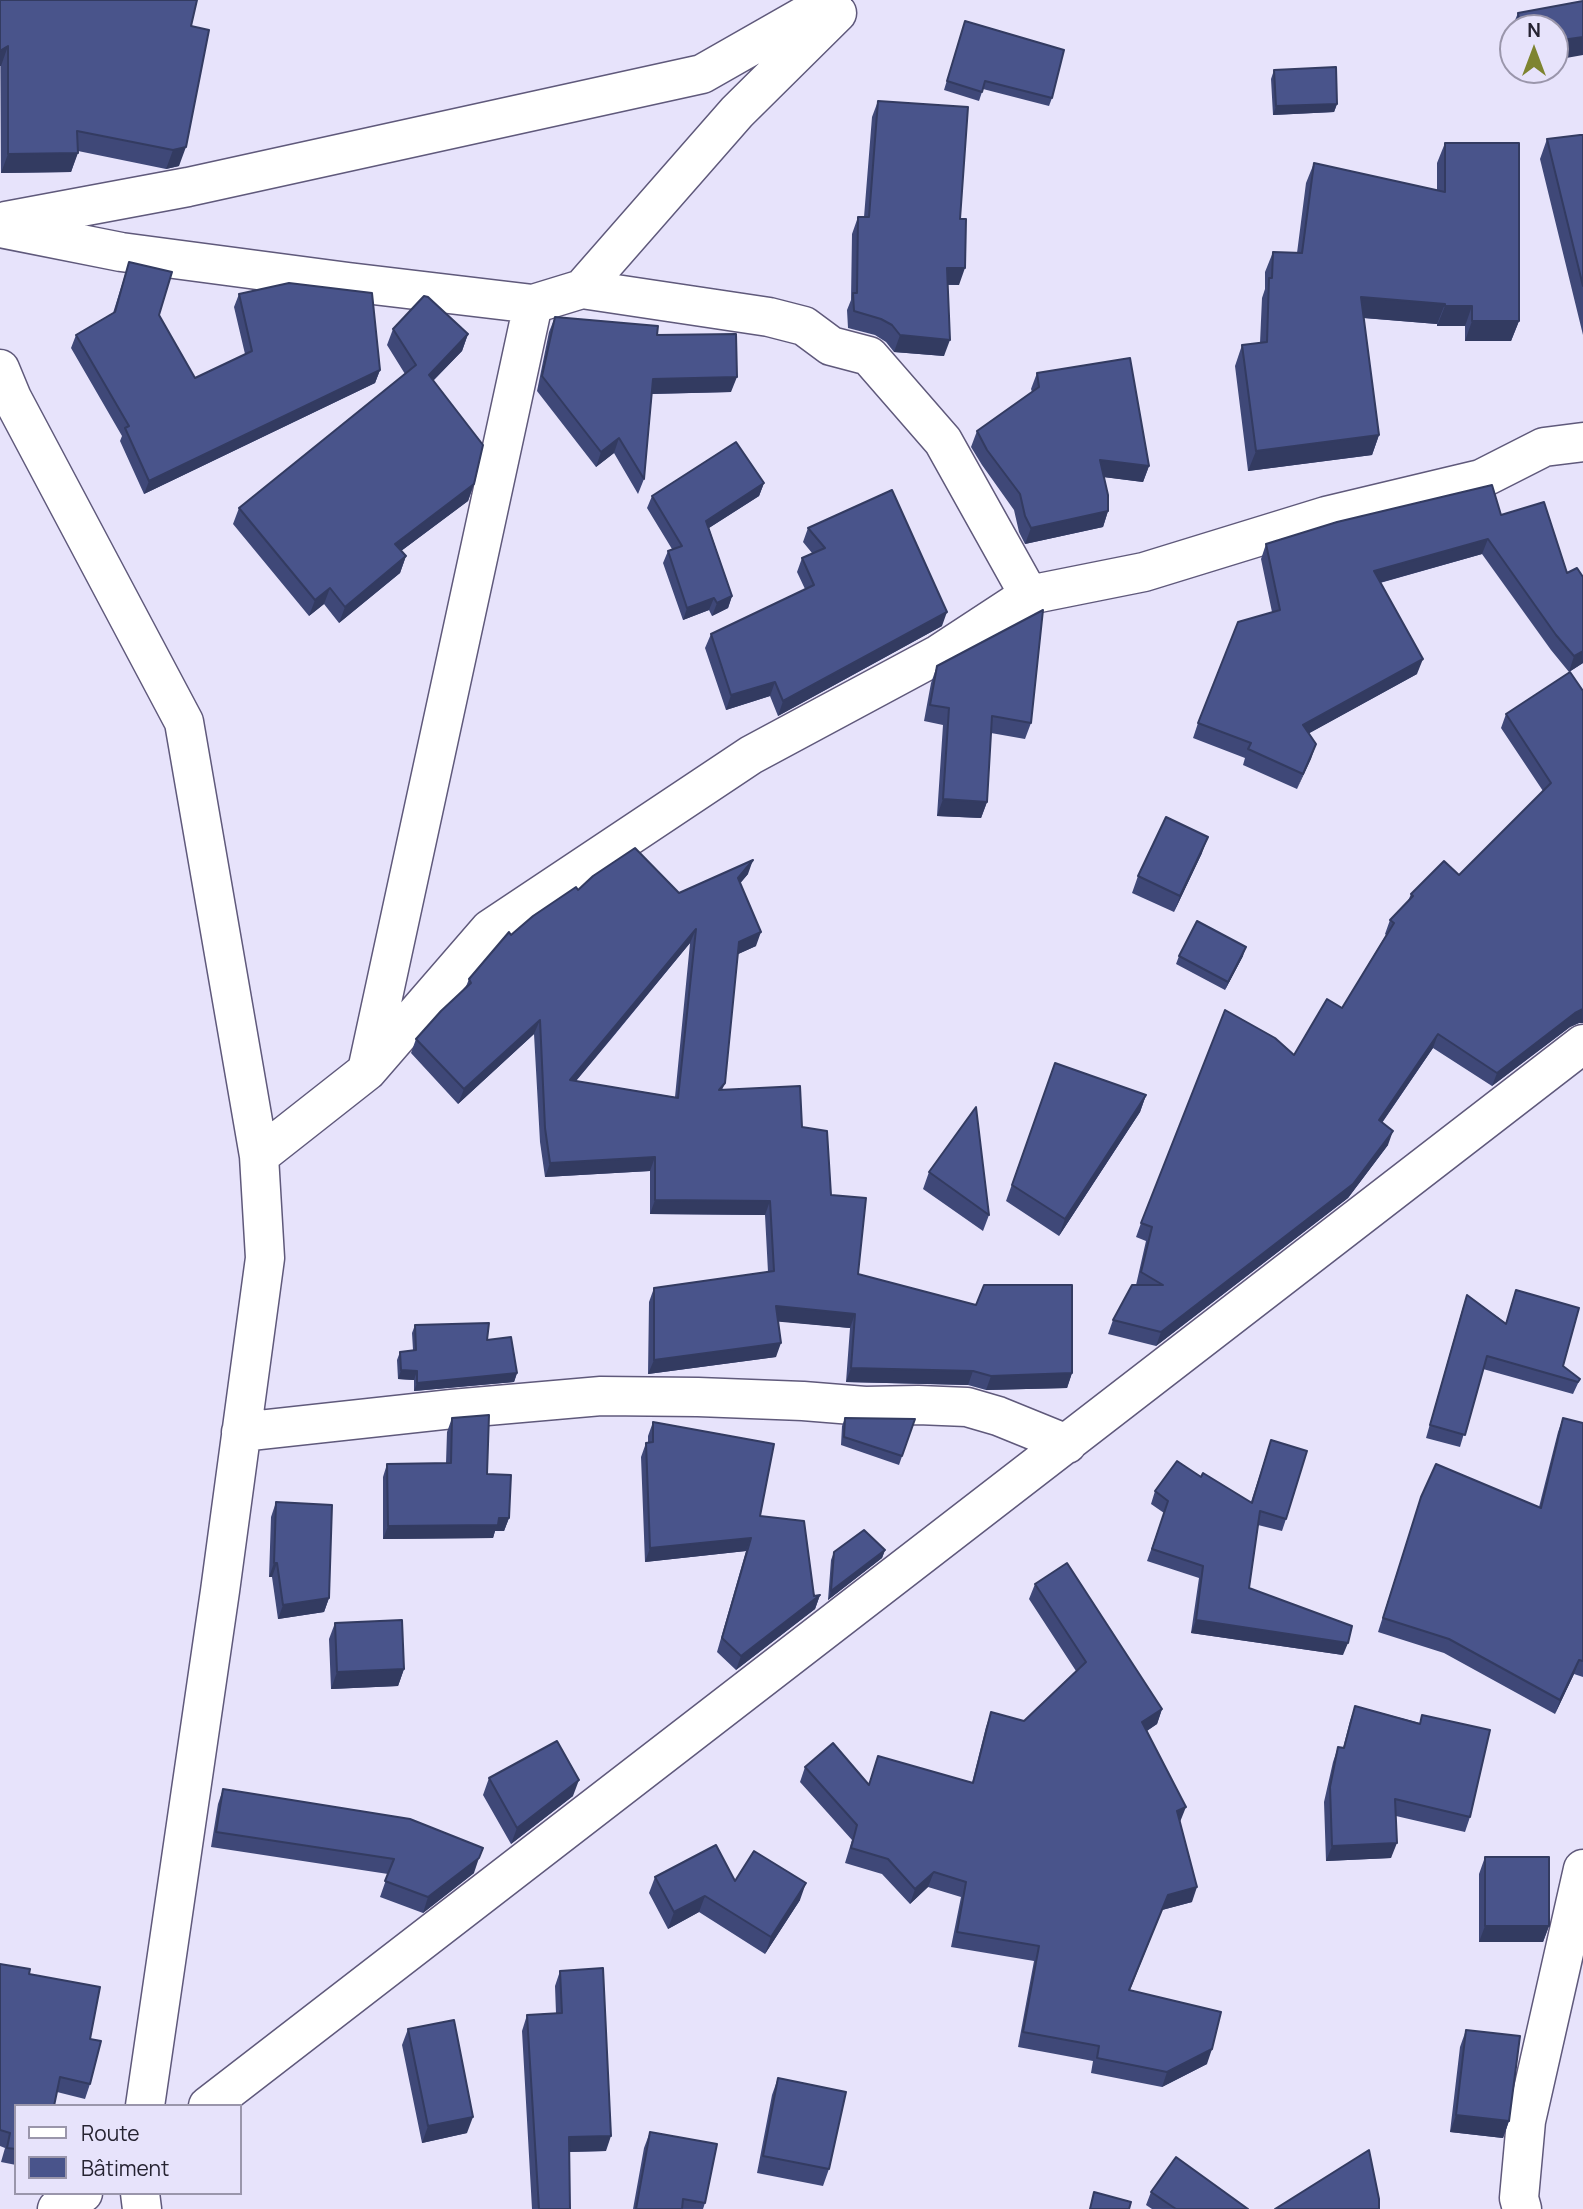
<!DOCTYPE html>
<meta charset="utf-8">
<style>
body{margin:0}
#map{position:relative;width:1583px;height:2209px;overflow:hidden;background:#e7e3fb;font-family:Manrope,sans-serif}
canvas{display:block}
.legend{position:absolute;left:14px;top:2104px;width:228px;height:91px;box-sizing:border-box;background:#e7e3fb;border:2px solid #9a96ab;margin:0;padding:9px 12px;list-style:none;font-size:21px;color:#262332}
.legend li{display:flex;align-items:center;gap:14px;height:35px}
.legend b{width:35px;border:2px solid #9a96ab}
.north{position:absolute;left:1499px;top:14px;width:70px;height:70px;box-sizing:border-box;background:#e7e3fb;border:2px solid #9a96ab;border-radius:50%;rotate:0deg;font-size:19px;font-weight:700;line-height:28px;text-align:center;color:#262332}
.north::after{content:'';display:block;margin:auto;width:24px;height:32px;background:#7e8430;clip-path:polygon(50% 0,100% 100%,50% 72%,0 100%)}
</style>
<div id="map">
<canvas width="1583" height="2209"></canvas>
<ul class="legend">
<li><b style="height:9px;background:#fff"></b>Route</li>
<li><b style="height:19px;background:#49548b"></b>Bâtiment</li>
</ul>
<div class="north">N</div>
</div>
<script>
const g = document.querySelector('canvas').getContext('2d');
g.lineJoin = 'round';
function trace(path, color, width, dash) { g.strokeStyle = color; g.lineWidth = width; g.lineCap = dash ? 'butt' : 'round'; g.setLineDash(dash || []); g.stroke(path); }
function paint(path, color) { g.fillStyle = color; g.fill(path, 'evenodd'); }
const street = new Path2D(`
 M 6,221 L 188,187 L 702,74 L 832,0
 M 0,228 L 121,252 L 348,282 L 533,304 L 582,289 L 769,317 L 804,326 L 831,346 L 869,356 L 943,441 L 1029,595
 M 582,289 L 737,112 L 837,13
 M 0,369 L 12,398 L 184,722 L 259,1156 L 265,1258 L 220,1591 L 145,2106
 M 368,1066 L 533,304
 M 259,1156 L 367,1071 L 490,929 L 751,755 L 939,654 L 1029,595 L 1144,572 L 1326,516 L 1481,479 L 1544,447 L 1583,442
 M 241,1432 L 452,1409 L 601,1396 L 698,1397 L 803,1401 L 865,1406 L 918,1405 L 967,1407 L 998,1416 L 1067,1444
 M 208,2106 L 1583,1044
 M 140,2193 L 142,2209
 M 57,2209 L 83,2193
 M 1522,2209 L 1519,2198 L 1526,2121 L 1583,1869`);
trace(street, '#5f597b', 41);
trace(street, '#fff', 38);
paint(new Path2D(`
 M 0,0 L 191,26 L 179,166 L 166,169 L 78,151 L 71,172 L 1,173 Z
 M 1518,13 L 1520,28 L 1513,28 L 1513,47 L 1510,32 Z
 M 965,21 L 1052,98 L 1049,106 L 983,89 L 979,101 L 944,90 Z
 M 1274,70 L 1337,104 L 1334,112 L 1273,115 L 1271,79 Z
 M 878,101 L 960,219 L 959,285 L 948,285 L 944,356 L 894,352 L 886,342 L 875,335 L 848,328 L 847,310 L 851,300 L 852,234 L 858,217 L 864,217 L 872,117 Z
 M 1583,135 L 1583,335 L 1540,159 L 1547,139 Z
 M 1445,143 L 1519,321 L 1511,341 L 1465,341 L 1465,326 L 1437,326 L 1437,324 L 1363,318 L 1379,435 L 1372,455 L 1248,471 L 1235,366 L 1242,345 L 1260,343 L 1262,298 L 1265,289 L 1265,272 L 1273,252 L 1297,253 L 1306,183 L 1314,163 L 1437,190 L 1437,163 Z
 M 129,262 L 195,378 L 245,354 L 234,307 L 239,294 L 380,370 L 375,383 L 144,494 L 120,441 L 122,436 L 71,348 L 76,335 L 113,313 Z
 M 555,317 L 657,335 L 731,392 L 652,394 L 644,479 L 638,494 L 614,453 L 596,467 L 537,391 L 549,332 Z
 M 393,329 L 468,334 L 462,351 L 433,381 L 474,484 L 468,501 L 401,551 L 406,556 L 400,573 L 339,623 L 324,604 L 309,616 L 233,524 L 239,508 L 405,374 L 387,345 Z
 M 1037,373 L 1149,466 L 1143,482 L 1104,477 L 1108,511 L 1103,527 L 1025,544 L 1019,532 L 1014,510 L 982,465 L 971,447 L 977,431 L 1032,392 L 1031,389 Z
 M 764,483 L 759,496 L 709,528 L 732,596 L 728,608 L 712,616 L 709,610 L 683,620 L 663,563 L 668,551 L 672,549 L 647,508 L 652,496 Z
 M 1501,515 L 1567,573 L 1583,577 L 1583,663 L 1569,672 L 1551,650 L 1482,554 L 1380,583 L 1417,674 L 1309,733 L 1316,744 L 1297,789 L 1243,765 L 1245,758 L 1193,738 L 1198,723 L 1272,612 L 1261,559 L 1266,544 Z
 M 808,528 L 942,626 L 778,716 L 770,696 L 726,710 L 705,648 L 711,634 L 805,589 L 797,572 L 802,558 L 812,553 L 803,542 Z
 M 937,666 L 1031,723 L 1025,739 L 991,733 L 987,802 L 981,818 L 937,816 L 943,725 L 924,721 L 931,683 Z
 M 1583,691 L 1583,1023 L 1579,1023 L 1570,1027 L 1492,1086 L 1433,1048 L 1382,1123 L 1388,1145 L 1348,1198 L 1156,1346 L 1108,1334 L 1113,1320 L 1136,1285 L 1146,1241 L 1136,1237 L 1141,1223 L 1294,1055 L 1342,1008 L 1386,935 L 1385,934 L 1390,920 L 1408,901 L 1411,894 L 1459,875 L 1543,791 L 1501,728 L 1506,714 Z
 M 1202,853 L 1174,912 L 1132,893 L 1138,876 Z
 M 748,874 L 740,883 L 756,946 L 738,954 L 725,1083 L 722,1090 L 802,1127 L 831,1195 L 858,1274 L 1072,1373 L 1067,1388 L 986,1390 L 968,1385 L 846,1382 L 850,1328 L 778,1321 L 776,1357 L 648,1374 L 649,1302 L 654,1288 L 768,1272 L 765,1215 L 650,1214 L 650,1171 L 545,1177 L 540,1142 L 534,1034 L 458,1104 L 411,1053 L 416,1039 L 465,989 L 469,979 L 511,935 L 578,890 L 679,893 ZM 690,943 L 675,1097 L 576,1081 L 612,1038 Z
 M 1179,956 L 1243,956 L 1225,990 L 1176,964 Z
 M 1055,1063 L 1146,1095 L 1140,1112 L 1059,1236 L 1006,1201 Z
 M 929,1172 L 989,1215 L 983,1231 L 923,1189 Z
 M 1516,1290 L 1563,1366 L 1580,1379 L 1573,1394 L 1483,1369 L 1460,1447 L 1426,1438 L 1463,1307 L 1467,1295 L 1506,1323 Z
 M 415,1325 L 487,1340 L 517,1373 L 514,1382 L 414,1391 L 414,1380 L 398,1379 L 397,1360 L 400,1352 L 413,1350 L 412,1333 Z
 M 452,1418 L 487,1474 L 509,1518 L 504,1531 L 495,1531 L 493,1538 L 383,1539 L 383,1477 L 387,1464 L 446,1463 L 447,1432 Z
 M 845,1418 L 915,1419 L 899,1465 L 841,1445 L 842,1426 Z
 M 1563,1418 L 1583,1423 L 1583,1677 L 1574,1674 L 1555,1714 L 1444,1653 L 1378,1632 L 1421,1497 L 1539,1507 L 1558,1432 Z
 M 653,1422 L 760,1516 L 814,1596 L 820,1595 L 815,1609 L 736,1670 L 717,1652 L 746,1551 L 645,1562 L 641,1457 L 646,1443 L 648,1443 L 648,1436 Z
 M 1271,1440 L 1286,1519 L 1282,1531 L 1258,1525 L 1249,1588 L 1343,1655 L 1191,1633 L 1199,1578 L 1147,1561 L 1164,1513 L 1151,1504 L 1155,1491 L 1201,1477 L 1251,1502 Z
 M 276,1502 L 329,1598 L 324,1612 L 278,1619 L 272,1577 L 269,1577 L 271,1517 Z
 M 885,1550 L 882,1558 L 828,1600 L 831,1560 L 834,1552 Z
 M 1035,1584 L 1162,1709 L 1157,1724 L 1147,1731 L 1180,1822 L 1192,1902 L 1162,1910 L 1130,1990 L 1207,2064 L 1162,2087 L 1091,2073 L 1093,2061 L 1018,2047 L 1034,1961 L 951,1947 L 961,1897 L 928,1887 L 910,1904 L 882,1874 L 845,1863 L 852,1840 L 800,1782 L 805,1767 L 869,1784 L 878,1756 L 972,1783 L 986,1727 L 991,1712 L 1024,1721 L 1076,1671 L 1029,1599 Z
 M 335,1623 L 404,1669 L 398,1686 L 331,1689 L 329,1639 Z
 M 1355,1706 L 1420,1723 L 1422,1715 L 1470,1817 L 1465,1832 L 1396,1816 L 1391,1858 L 1326,1861 L 1324,1802 L 1333,1762 L 1338,1747 L 1343,1748 L 1350,1721 Z
 M 489,1778 L 573,1796 L 511,1844 L 483,1795 Z
 M 223,1789 L 474,1873 L 423,1913 L 380,1897 L 388,1874 L 211,1847 L 218,1804 Z
 M 1485,1857 L 1549,1926 L 1543,1942 L 1479,1942 L 1479,1874 Z
 M 655,1877 L 735,1881 L 800,1900 L 765,1954 L 699,1912 L 668,1929 L 649,1893 Z
 M 0,1964 L 29,1974 L 90,2039 L 90,2084 L 85,2099 L 57,2092 L 16,2106 L 16,2165 L 1,2162 L 5,2148 L 0,2146 Z
 M 560,1971 L 606,2151 L 570,2152 L 570,2209 L 532,2209 L 522,2031 L 527,2015 L 556,2013 L 555,1986 Z
 M 408,2029 L 467,2133 L 422,2143 L 402,2045 Z
 M 1466,2030 L 1509,2121 L 1503,2138 L 1450,2132 L 1460,2047 Z
 M 778,2078 L 829,2169 L 823,2186 L 757,2173 L 772,2095 Z
 M 650,2132 L 705,2203 L 703,2209 L 633,2209 L 644,2148 Z
 M 1151,2192 L 1248,2209 L 1152,2209 L 1146,2205 Z`), '#3f4878');
paint(new Path2D(`
 M 1583,37 L 1583,55 L 1555,60 L 1555,41 Z
 M 8,46 L 1,66 L 0,66 L 0,51 Z
 M 1337,104 L 1334,112 L 1273,115 L 1276,106 Z
 M 186,147 L 179,166 L 166,169 L 173,150 Z
 M 78,153 L 71,172 L 1,173 L 8,154 Z
 M 947,268 L 965,268 L 959,285 L 941,284 Z
 M 1361,297 L 1445,304 L 1437,324 L 1353,317 Z
 M 1445,306 L 1472,306 L 1465,326 L 1437,326 Z
 M 1472,321 L 1519,321 L 1511,341 L 1465,341 Z
 M 468,334 L 462,351 L 423,391 L 429,375 Z
 M 900,335 L 950,340 L 944,356 L 894,352 Z
 M 380,370 L 375,383 L 144,494 L 149,481 Z
 M 737,377 L 731,392 L 647,394 L 653,379 Z
 M 1379,435 L 1372,455 L 1248,471 L 1256,451 Z
 M 619,438 L 614,453 L 596,467 L 601,452 Z
 M 1100,460 L 1149,466 L 1143,482 L 1095,476 Z
 M 764,483 L 759,496 L 701,533 L 706,521 Z
 M 474,484 L 468,501 L 389,560 L 395,544 Z
 M 1108,511 L 1103,527 L 1025,544 L 1031,528 Z
 M 1488,539 L 1482,554 L 1368,586 L 1374,571 Z
 M 406,556 L 400,573 L 339,623 L 345,607 Z
 M 330,588 L 324,604 L 309,616 L 315,600 Z
 M 732,596 L 728,608 L 712,616 L 717,603 Z
 M 714,598 L 709,610 L 683,620 L 687,608 Z
 M 947,612 L 942,626 L 778,716 L 783,701 Z
 M 1583,651 L 1583,663 L 1569,672 L 1574,656 Z
 M 1423,659 L 1417,674 L 1297,740 L 1303,725 Z
 M 775,682 L 770,696 L 726,710 L 731,695 Z
 M 1316,744 L 1311,759 L 1297,789 L 1303,774 Z
 M 943,799 L 987,802 L 981,818 L 937,816 Z
 M 1208,837 L 1202,853 L 1174,912 L 1180,896 Z
 M 753,860 L 748,874 L 733,892 L 738,878 Z
 M 696,929 L 690,943 L 565,1094 L 570,1080 Z
 M 761,932 L 756,946 L 734,956 L 739,942 Z
 M 1246,947 L 1243,956 L 1225,990 L 1228,982 Z
 M 1583,1009 L 1583,1023 L 1579,1023 L 1570,1027 L 1492,1086 L 1497,1073 L 1575,1013 Z
 M 540,1020 L 534,1034 L 458,1104 L 464,1089 Z
 M 1438,1034 L 1433,1048 L 1374,1134 L 1379,1120 Z
 M 1146,1095 L 1140,1112 L 1059,1236 L 1065,1219 Z
 M 1393,1131 L 1388,1145 L 1348,1198 L 1156,1346 L 1161,1332 Z
 M 655,1157 L 650,1171 L 545,1177 L 550,1163 Z
 M 655,1200 L 770,1201 L 765,1215 L 650,1214 Z
 M 776,1306 L 855,1314 L 850,1328 L 771,1321 Z
 M 781,1343 L 776,1357 L 648,1374 L 654,1360 Z
 M 851,1368 L 973,1371 L 968,1385 L 846,1382 Z
 M 401,1370 L 417,1371 L 414,1380 L 398,1379 Z
 M 517,1373 L 514,1382 L 414,1391 L 417,1383 Z
 M 1072,1373 L 1067,1388 L 986,1390 L 991,1376 Z
 M 499,1518 L 509,1518 L 504,1531 L 495,1531 L 493,1538 L 383,1539 L 388,1526 Z
 M 751,1538 L 746,1551 L 645,1562 L 650,1548 Z
 M 885,1550 L 882,1558 L 828,1600 L 831,1591 Z
 M 274,1563 L 277,1563 L 272,1577 L 269,1577 Z
 M 820,1595 L 815,1609 L 736,1670 L 741,1656 Z
 M 329,1598 L 324,1612 L 278,1619 L 283,1605 Z
 M 1196,1620 L 1348,1643 L 1343,1655 L 1191,1633 Z
 M 1579,1660 L 1574,1674 L 1555,1714 L 1560,1700 Z
 M 404,1669 L 398,1686 L 331,1689 L 337,1672 Z
 M 1162,1709 L 1157,1724 L 1137,1737 L 1142,1722 Z
 M 579,1780 L 573,1796 L 511,1844 L 517,1828 Z
 M 1186,1807 L 1180,1822 L 1171,1826 L 1177,1811 Z
 M 1397,1843 L 1391,1858 L 1326,1861 L 1332,1846 Z
 M 479,1858 L 474,1873 L 423,1913 L 428,1897 Z
 M 934,1872 L 928,1887 L 910,1904 L 915,1889 Z
 M 806,1883 L 800,1900 L 765,1954 L 771,1937 Z
 M 1197,1887 L 1192,1902 L 1162,1910 L 1124,2005 L 1168,1895 Z
 M 705,1896 L 699,1912 L 668,1929 L 674,1912 Z
 M 1485,1926 L 1549,1926 L 1543,1942 L 1479,1942 Z
 M 1212,2049 L 1207,2064 L 1162,2087 L 1167,2072 Z
 M 1456,2115 L 1509,2121 L 1503,2138 L 1450,2132 Z
 M 473,2117 L 467,2133 L 422,2143 L 428,2126 Z
 M 611,2136 L 606,2151 L 564,2152 L 569,2137 Z`), '#333b61');
const building = new Path2D(`
 M 0,0 L 197,0 L 191,26 L 209,30 L 186,147 L 173,150 L 77,131 L 78,153 L 8,154 L 8,46 L 0,51 Z
 M 1583,1 L 1583,37 L 1555,41 L 1555,28 L 1520,28 L 1518,13 Z
 M 965,21 L 1064,50 L 1052,98 L 985,81 L 982,92 L 947,81 Z
 M 1336,67 L 1337,104 L 1276,106 L 1274,70 Z
 M 878,101 L 968,107 L 960,219 L 966,219 L 965,268 L 947,268 L 950,340 L 900,335 L 892,325 L 881,319 L 854,311 L 853,293 L 857,293 L 858,217 L 869,217 Z
 M 1580,135 L 1583,135 L 1583,286 L 1547,139 Z
 M 1445,143 L 1519,143 L 1519,321 L 1472,321 L 1472,306 L 1445,306 L 1445,304 L 1361,297 L 1379,435 L 1256,451 L 1242,345 L 1267,342 L 1269,278 L 1272,278 L 1273,252 L 1302,253 L 1314,163 L 1445,192 Z
 M 129,262 L 172,272 L 159,315 L 195,378 L 252,351 L 239,294 L 289,283 L 372,293 L 380,370 L 149,481 L 125,428 L 129,426 L 76,335 L 115,312 Z
 M 424,296 L 428,297 L 468,334 L 429,375 L 483,445 L 474,484 L 395,544 L 406,556 L 345,607 L 330,588 L 315,600 L 239,508 L 416,365 L 393,329 Z
 M 555,317 L 658,326 L 657,335 L 736,334 L 737,377 L 653,379 L 644,479 L 619,438 L 601,452 L 542,376 Z
 M 1130,358 L 1149,466 L 1100,460 L 1108,495 L 1108,511 L 1031,528 L 1025,516 L 1020,494 L 987,450 L 977,431 L 1039,387 L 1037,373 Z
 M 736,442 L 764,483 L 706,521 L 732,596 L 717,603 L 714,598 L 687,608 L 668,551 L 682,546 L 652,496 Z
 M 1492,485 L 1501,515 L 1544,502 L 1567,573 L 1577,568 L 1583,577 L 1583,651 L 1574,656 L 1556,635 L 1488,539 L 1374,571 L 1423,659 L 1303,725 L 1316,744 L 1303,774 L 1248,749 L 1251,743 L 1198,723 L 1238,622 L 1280,610 L 1266,544 L 1337,522 Z
 M 892,490 L 947,612 L 783,701 L 775,682 L 731,695 L 711,634 L 814,585 L 802,558 L 825,548 L 808,528 Z
 M 1043,610 L 1031,723 L 992,716 L 987,802 L 943,799 L 949,708 L 930,705 L 937,666 Z
 M 1570,672 L 1583,691 L 1583,1009 L 1575,1013 L 1497,1073 L 1438,1034 L 1379,1120 L 1393,1131 L 1353,1184 L 1161,1332 L 1113,1320 L 1132,1285 L 1163,1285 L 1141,1272 L 1152,1227 L 1141,1223 L 1225,1010 L 1275,1038 L 1294,1055 L 1327,999 L 1342,1008 L 1394,923 L 1390,920 L 1413,896 L 1411,894 L 1444,861 L 1459,875 L 1551,783 L 1506,714 Z
 M 1166,817 L 1208,837 L 1180,896 L 1138,876 Z
 M 635,848 L 679,893 L 753,860 L 738,878 L 761,932 L 739,942 L 725,1083 L 719,1090 L 800,1086 L 802,1127 L 827,1131 L 831,1195 L 866,1198 L 858,1274 L 976,1305 L 984,1285 L 1072,1285 L 1072,1373 L 991,1376 L 973,1371 L 851,1368 L 855,1314 L 776,1306 L 781,1343 L 654,1360 L 654,1288 L 774,1271 L 770,1201 L 655,1200 L 655,1157 L 550,1163 L 545,1128 L 540,1020 L 464,1089 L 416,1039 L 441,1011 L 471,983 L 469,979 L 509,932 L 511,935 L 533,916 L 576,887 L 578,890 L 593,876 ZM 696,929 L 678,1098 L 570,1080 L 617,1024 Z
 M 1197,921 L 1246,947 L 1228,982 L 1179,956 Z
 M 1055,1063 L 1146,1095 L 1065,1219 L 1012,1185 Z
 M 976,1107 L 989,1215 L 929,1172 Z
 M 1516,1290 L 1579,1308 L 1563,1366 L 1580,1379 L 1578,1382 L 1487,1356 L 1465,1435 L 1430,1425 L 1467,1295 L 1506,1324 Z
 M 489,1323 L 487,1340 L 511,1337 L 517,1373 L 417,1383 L 417,1371 L 401,1370 L 400,1352 L 416,1350 L 415,1325 Z
 M 489,1415 L 487,1474 L 511,1475 L 509,1518 L 499,1518 L 498,1525 L 388,1526 L 387,1464 L 451,1463 L 452,1418 Z
 M 845,1418 L 915,1419 L 902,1456 L 844,1437 Z
 M 1563,1418 L 1583,1423 L 1583,1661 L 1579,1660 L 1560,1700 L 1449,1639 L 1383,1618 L 1421,1497 L 1436,1464 L 1541,1508 Z
 M 653,1422 L 774,1444 L 760,1516 L 804,1521 L 814,1596 L 820,1595 L 741,1656 L 722,1638 L 751,1538 L 650,1548 L 646,1443 L 653,1442 Z
 M 1271,1440 L 1307,1451 L 1286,1519 L 1260,1511 L 1249,1588 L 1352,1626 L 1348,1643 L 1196,1620 L 1203,1566 L 1152,1549 L 1168,1501 L 1155,1491 L 1177,1461 L 1201,1477 L 1203,1473 L 1252,1503 Z
 M 276,1502 L 332,1505 L 329,1598 L 283,1605 L 277,1563 L 274,1563 Z
 M 864,1530 L 885,1550 L 831,1591 L 834,1552 Z
 M 1067,1563 L 1162,1709 L 1142,1722 L 1186,1807 L 1177,1811 L 1197,1887 L 1168,1895 L 1129,1990 L 1221,2012 L 1212,2049 L 1167,2072 L 1097,2058 L 1099,2046 L 1023,2032 L 1039,1946 L 957,1932 L 966,1882 L 934,1872 L 915,1889 L 888,1859 L 851,1848 L 857,1825 L 805,1767 L 833,1743 L 869,1785 L 878,1756 L 973,1783 L 991,1712 L 1024,1721 L 1086,1662 L 1035,1584 Z
 M 402,1620 L 404,1669 L 337,1672 L 335,1623 Z
 M 1355,1706 L 1420,1724 L 1422,1715 L 1490,1730 L 1470,1817 L 1395,1799 L 1397,1843 L 1332,1846 L 1330,1787 L 1338,1747 L 1344,1748 Z
 M 557,1741 L 579,1780 L 517,1828 L 489,1778 Z
 M 223,1789 L 410,1819 L 483,1848 L 479,1858 L 428,1897 L 385,1881 L 394,1859 L 216,1832 Z
 M 716,1845 L 735,1881 L 754,1851 L 806,1883 L 771,1937 L 705,1896 L 674,1912 L 655,1877 Z
 M 1485,1857 L 1549,1857 L 1549,1926 L 1485,1926 Z
 M 0,1964 L 30,1969 L 29,1974 L 100,1987 L 90,2039 L 101,2041 L 90,2084 L 60,2077 L 54,2106 L 16,2106 L 16,2149 L 7,2148 L 10,2133 L 0,2130 Z
 M 603,1968 L 611,2136 L 569,2137 L 570,2209 L 539,2209 L 527,2015 L 562,2013 L 560,1971 Z
 M 454,2020 L 473,2117 L 428,2126 L 408,2029 Z
 M 1466,2030 L 1520,2036 L 1509,2121 L 1456,2115 Z
 M 778,2078 L 846,2092 L 829,2169 L 763,2156 Z
 M 650,2132 L 717,2144 L 705,2203 L 683,2199 L 682,2209 L 636,2209 Z
 M 1369,2150 L 1379,2199 L 1379,2209 L 1275,2209 Z
 M 1176,2157 L 1248,2209 L 1176,2209 L 1151,2192 Z
 M 1094,2192 L 1131,2202 L 1129,2209 L 1090,2209 Z`);
paint(building, '#49548b');
trace(building, '#333b61', 2);
</script>
